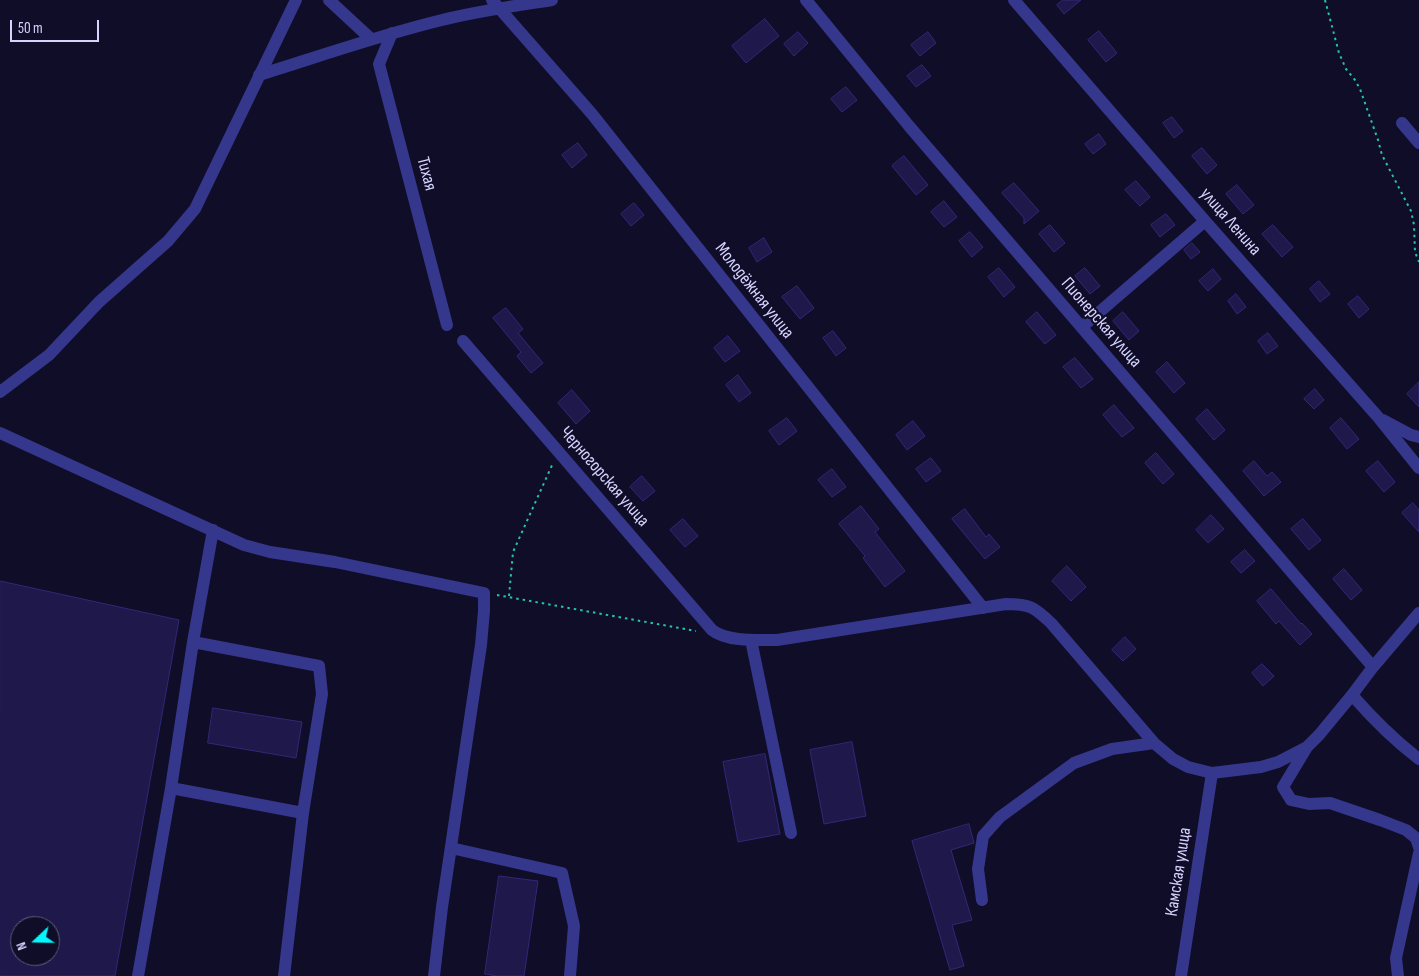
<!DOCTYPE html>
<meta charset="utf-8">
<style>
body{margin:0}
#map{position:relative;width:1419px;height:976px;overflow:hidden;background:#100d28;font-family:"Sofia Sans Condensed",sans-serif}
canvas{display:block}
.north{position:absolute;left:10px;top:916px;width:50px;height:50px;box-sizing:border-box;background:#100d28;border:1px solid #5f5d7e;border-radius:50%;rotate:249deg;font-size:14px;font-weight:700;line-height:20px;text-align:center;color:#d6d4ff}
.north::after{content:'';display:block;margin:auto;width:18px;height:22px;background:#00f9ff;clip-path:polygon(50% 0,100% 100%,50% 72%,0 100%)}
.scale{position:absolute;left:10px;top:20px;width:89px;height:22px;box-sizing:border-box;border:2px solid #d6d4ff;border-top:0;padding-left:6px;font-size:15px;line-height:18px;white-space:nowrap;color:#d6d4ff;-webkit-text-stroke:4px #100d28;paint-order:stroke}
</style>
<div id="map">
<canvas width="1419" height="976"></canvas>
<div class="north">N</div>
<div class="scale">50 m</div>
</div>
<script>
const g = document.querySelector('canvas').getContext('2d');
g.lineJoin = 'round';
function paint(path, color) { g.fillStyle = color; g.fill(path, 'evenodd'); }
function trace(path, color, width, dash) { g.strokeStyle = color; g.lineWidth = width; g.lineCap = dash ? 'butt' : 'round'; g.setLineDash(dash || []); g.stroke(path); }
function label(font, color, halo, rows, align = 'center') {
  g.font = font + ' "Sofia Sans Condensed",sans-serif'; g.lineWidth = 4.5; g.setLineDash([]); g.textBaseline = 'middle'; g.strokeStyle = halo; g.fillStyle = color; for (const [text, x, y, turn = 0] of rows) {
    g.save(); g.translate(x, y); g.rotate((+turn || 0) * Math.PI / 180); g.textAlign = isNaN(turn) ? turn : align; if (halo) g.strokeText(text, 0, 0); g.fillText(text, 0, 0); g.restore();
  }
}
const building = new Path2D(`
 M 1063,0 L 1081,0 L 1064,14 L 1057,5 Z
 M 765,19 L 779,36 L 746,63 L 732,46 Z
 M 1099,31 L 1117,53 L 1106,62 L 1088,40 Z
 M 798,32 L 808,43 L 794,56 L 784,44 Z
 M 928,32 L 936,43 L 920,56 L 911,45 Z
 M 922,65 L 931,76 L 916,87 L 907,76 Z
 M 846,87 L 857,100 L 842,112 L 831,99 Z
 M 1172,117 L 1183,131 L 1174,138 L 1163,123 Z
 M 1099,134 L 1106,144 L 1093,154 L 1085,144 Z
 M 578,143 L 587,155 L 572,168 L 562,155 Z
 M 1202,148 L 1217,165 L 1207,174 L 1192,156 Z
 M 904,156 L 928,185 L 916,195 L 892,166 Z
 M 1136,181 L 1150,197 L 1140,206 L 1125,190 Z
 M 1014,183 L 1039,211 L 1024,224 L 1024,218 L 1002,193 Z
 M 1237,185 L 1254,205 L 1243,214 L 1226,194 Z
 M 944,201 L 957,217 L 944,227 L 931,212 Z
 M 634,203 L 644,215 L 631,226 L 621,214 Z
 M 1166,214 L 1175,225 L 1160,237 L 1151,225 Z
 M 1050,225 L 1065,243 L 1054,252 L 1039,234 Z
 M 1273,225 L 1293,247 L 1282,257 L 1262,234 Z
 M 970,232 L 983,247 L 972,257 L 959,241 Z
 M 764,238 L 772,252 L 757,262 L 749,248 Z
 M 1192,243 L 1200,252 L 1191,259 L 1184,250 Z
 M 999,268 L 1015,287 L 1004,297 L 988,277 Z
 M 1085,268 L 1100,286 L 1090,294 L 1075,276 Z
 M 1213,269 L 1221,279 L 1208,291 L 1199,281 Z
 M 1319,281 L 1330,294 L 1320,302 L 1310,289 Z
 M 797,286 L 814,308 L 800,319 L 782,297 Z
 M 1236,294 L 1246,307 L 1237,314 L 1228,301 Z
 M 1358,296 L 1369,309 L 1359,318 L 1348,304 Z
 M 506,308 L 523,329 L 518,333 L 543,363 L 531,373 L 517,356 L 521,352 L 493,318 Z
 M 1037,312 L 1056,335 L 1045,344 L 1026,322 Z
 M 1123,312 L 1139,331 L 1129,340 L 1113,321 Z
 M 833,331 L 846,348 L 836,356 L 823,338 Z
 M 1268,333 L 1278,346 L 1267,354 L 1258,341 Z
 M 728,336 L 740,351 L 725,362 L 714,348 Z
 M 1075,358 L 1093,379 L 1081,388 L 1063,367 Z
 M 1167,362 L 1185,383 L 1174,393 L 1156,372 Z
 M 738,375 L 751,393 L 739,402 L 726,385 Z
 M 1419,382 L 1419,407 L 1407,394 Z
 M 1315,389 L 1324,400 L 1314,409 L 1304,399 Z
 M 572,390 L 590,411 L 576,424 L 558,403 Z
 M 1114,405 L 1134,428 L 1122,437 L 1103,415 Z
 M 1207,409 L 1225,430 L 1214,440 L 1196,419 Z
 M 787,418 L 797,431 L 779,445 L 769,431 Z
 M 1341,418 L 1359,439 L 1347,449 L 1330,428 Z
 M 913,421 L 925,436 L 907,450 L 896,435 Z
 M 1156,453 L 1174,474 L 1163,484 L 1145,463 Z
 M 931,458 L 941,471 L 926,482 L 916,469 Z
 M 1254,461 L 1267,476 L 1272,472 L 1281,482 L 1264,496 L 1243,471 Z
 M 1378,461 L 1395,482 L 1384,492 L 1366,471 Z
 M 832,469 L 846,487 L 832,497 L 818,480 Z
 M 642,476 L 655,491 L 643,501 L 630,487 Z
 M 1413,503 L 1419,510 L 1419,532 L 1402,513 Z
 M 861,506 L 879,529 L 875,532 L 905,571 L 885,587 L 863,558 L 865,556 L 839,524 Z
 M 965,509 L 986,537 L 989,534 L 1000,547 L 985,559 L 952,519 Z
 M 1211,515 L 1224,529 L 1208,543 L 1196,530 Z
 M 683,519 L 698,536 L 685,547 L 670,530 Z
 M 1303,519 L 1321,540 L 1309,550 L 1291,529 Z
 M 1245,550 L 1255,561 L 1241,573 L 1231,562 Z
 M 1067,566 L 1086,587 L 1071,601 L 1052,581 Z
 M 1344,569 L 1362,590 L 1351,600 L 1333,579 Z
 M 0,581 L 179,620 L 115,976 L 0,976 ZM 20,926 L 50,926 L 50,956 L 20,956 Z
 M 1271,589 L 1301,624 L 1302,623 L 1312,634 L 1300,645 L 1279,621 L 1276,624 L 1257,601 Z
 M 1125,637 L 1136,649 L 1123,661 L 1112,650 Z
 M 1262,664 L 1274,676 L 1263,686 L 1252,673 Z
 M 213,708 L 302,722 L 296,758 L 208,743 Z
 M 852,742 L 866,816 L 824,824 L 810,750 Z
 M 765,754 L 780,834 L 738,842 L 723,762 Z
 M 969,824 L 974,843 L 951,850 L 972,920 L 952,925 L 964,966 L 950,970 L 912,841 Z
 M 499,876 L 538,881 L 524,976 L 497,976 L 485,974 Z`);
paint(building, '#1e184b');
trace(building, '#322879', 1);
trace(new Path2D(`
 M 1325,0 L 1339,53 L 1346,69 L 1355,80 L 1360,89 L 1378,140 L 1382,155 L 1411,211 L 1414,225 L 1415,252 L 1419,262
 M 497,595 L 696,631
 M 509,596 L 513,552 L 553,463`), '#24c3ad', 2, [2.5, 4]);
trace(new Path2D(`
 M 329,0 L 371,39
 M 492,0 L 592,114 L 983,608
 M 806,0 L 909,126 L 1373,667
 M 1014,0 L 1205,221 L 1378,417 L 1419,468
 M 392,33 L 379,64 L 447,325
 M 259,75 C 320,56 380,35 442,20 C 478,11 515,6 552,0
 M 1402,123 L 1419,143
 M 1082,327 L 1205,221
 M 463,341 L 712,630 C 727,642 758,640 777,640 L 1006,604 C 1030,604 1034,607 1051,623 L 1154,743 L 1173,759 L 1188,767 L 1212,773 L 1261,767 L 1278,762 L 1307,747 L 1319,735 L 1352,695 L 1373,667 L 1419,613
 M 0,392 L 49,355 L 99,302 L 168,241 L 195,209 L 296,0
 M 1383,420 L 1411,435 L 1419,437
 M 0,433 L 244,545 L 270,552 L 335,562 L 484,593 L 484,611 L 481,645 L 442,907 L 434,976
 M 751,640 L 791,833
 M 193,642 L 319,666 L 322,694 L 303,813 L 171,788 L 193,642 L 213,530
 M 1352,695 C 1373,719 1394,740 1419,759
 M 1307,747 L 1283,787 L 1291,800 L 1309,804 L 1330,803 L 1380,820 L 1406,830 L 1416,838 L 1419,847
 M 451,848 L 562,873 L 574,926 L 570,976
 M 982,900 L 978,869 L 983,836 L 1000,817 L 1074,763 L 1112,749 L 1154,743
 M 138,976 L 171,788
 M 284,976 L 303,813
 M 1181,976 L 1212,773
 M 1398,976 L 1396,958 L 1419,853`), '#34378b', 12);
label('18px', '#d6d4ff', '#100d28', [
 ["Тихая",426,174,75],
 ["улица Ленина",1230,222,49],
 ["Молодёжная улица",754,291,52],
 ["Пионерская улица",1101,323,49],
 ["Черногорская улица",604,477,49],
 ["Камская улица",1179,872,-81]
]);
</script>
